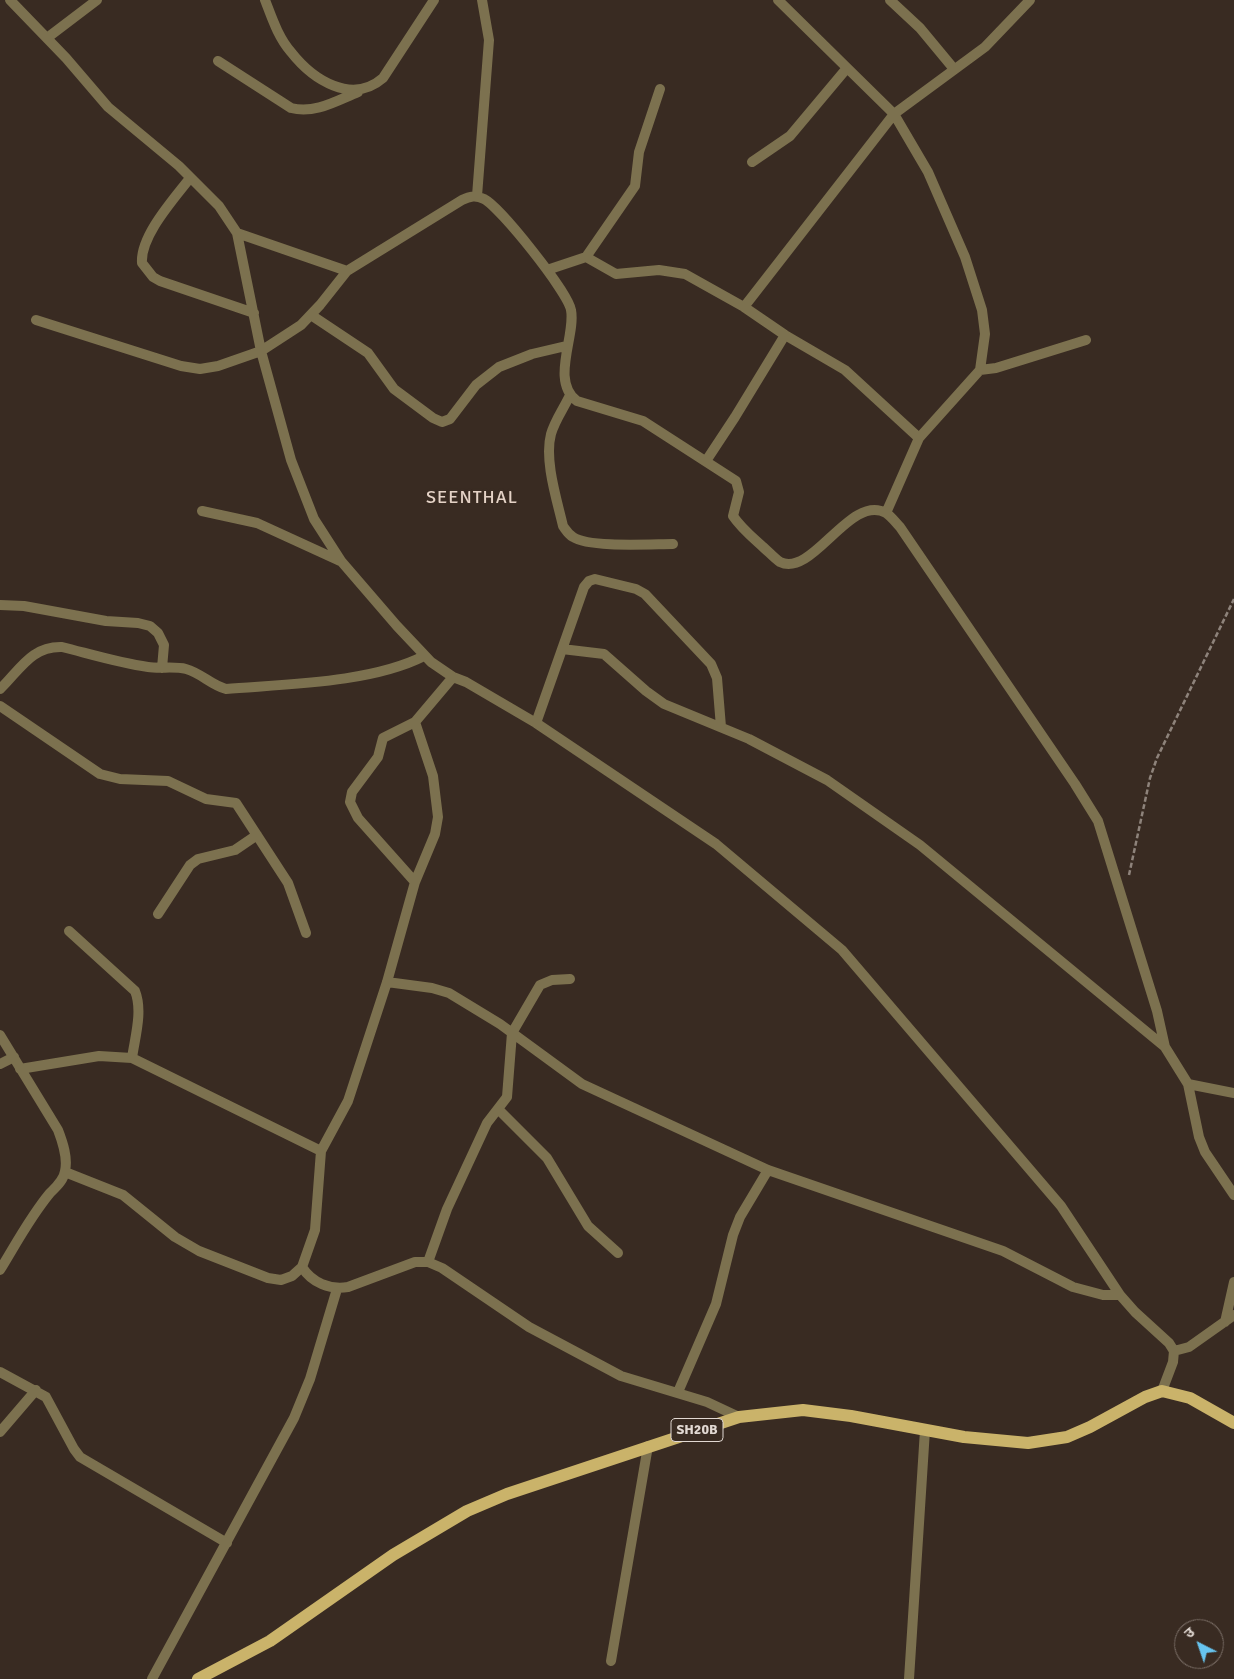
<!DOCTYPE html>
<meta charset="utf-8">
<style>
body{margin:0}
#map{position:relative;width:1234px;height:1679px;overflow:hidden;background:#392b22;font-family:Signika,"Noto Sans Devanagari",sans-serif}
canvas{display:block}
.north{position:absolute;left:1174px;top:1619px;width:50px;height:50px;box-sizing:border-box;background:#392b22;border:1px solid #7d7169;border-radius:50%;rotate:319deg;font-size:14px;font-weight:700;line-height:20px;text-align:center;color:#e2d9d3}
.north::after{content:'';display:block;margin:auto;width:18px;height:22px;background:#67c4ef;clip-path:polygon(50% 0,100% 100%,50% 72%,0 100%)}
</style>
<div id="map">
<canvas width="1234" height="1679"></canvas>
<div class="north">उ</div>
</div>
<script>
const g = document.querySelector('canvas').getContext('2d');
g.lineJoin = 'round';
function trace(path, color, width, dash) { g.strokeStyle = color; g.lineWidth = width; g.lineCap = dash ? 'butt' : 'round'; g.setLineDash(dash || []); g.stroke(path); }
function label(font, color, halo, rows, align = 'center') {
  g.font = font + ' Signika,sans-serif'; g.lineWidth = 4.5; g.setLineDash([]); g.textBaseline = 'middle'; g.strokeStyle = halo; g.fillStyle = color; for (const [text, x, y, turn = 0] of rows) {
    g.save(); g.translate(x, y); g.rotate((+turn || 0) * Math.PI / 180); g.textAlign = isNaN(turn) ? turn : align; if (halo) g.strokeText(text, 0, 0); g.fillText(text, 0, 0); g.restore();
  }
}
trace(new Path2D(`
 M 1129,875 L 1150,778 L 1157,758 L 1234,599`), '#8e837b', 2.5, [5, 2.5]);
trace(new Path2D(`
 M 10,0 L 66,58 L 108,107 L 179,166 L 219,206 L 237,233 L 261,351 L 291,460 L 314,519 L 341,561 L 397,626 L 431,662 L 453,677 L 466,682 L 536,723 L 716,844 L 842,950 L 1061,1206 L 1120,1295 L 1135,1312 L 1169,1343 L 1174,1351 L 1173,1362 L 1162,1391
 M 265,0 C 272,18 278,37 291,52 C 313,80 352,105 383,78 L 434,0
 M 778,0 L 894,114 L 928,172 L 965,257 L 982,310 L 985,334 L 980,370 L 919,438 L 886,513
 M 890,0 L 920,28 L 954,69
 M 47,38 L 97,0
 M 218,61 L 291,108 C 315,114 336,101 358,92
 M 752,162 L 790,136 L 847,68
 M 190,178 C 174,199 140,236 142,263 L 153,277 L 160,281 L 254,313
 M 477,196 L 489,40 L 482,0
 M 237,233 L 347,271
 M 586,257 L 635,186 L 639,152 L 660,89
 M 547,270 L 586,257 L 616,274 L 659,270 L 685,274 L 744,307 L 785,335 L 845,370 L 919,438
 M 744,307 L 894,114 L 985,47 L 1030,0
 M 311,315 L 368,353 L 394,389 L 433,418 L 442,422 L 450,419 L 476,385 L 499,367 L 532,354 L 566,346
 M 36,320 L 181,366 L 200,369 L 218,366 L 261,351 L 301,325 L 320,305 L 347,271 L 462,200 C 470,196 476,195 484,199 C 500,207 568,292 571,310 C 576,336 550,381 577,401 L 643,421 L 736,481 L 739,492 L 733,516 C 741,528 752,537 763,547 C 768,551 774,558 780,562 C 813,578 850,493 886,513 C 891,516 896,523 900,527 L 1075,784 L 1098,821 L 1157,1011 L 1165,1047
 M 980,370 L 996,368 L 1086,340
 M 570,395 C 564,408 555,420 551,434 C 544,460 557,500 563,526 C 566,530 568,534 573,537 C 589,548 652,544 673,544
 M 706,461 L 735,417 L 785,335
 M 202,511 L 257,523 L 340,561
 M 0,605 L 24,606 L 106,621 L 138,623 L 150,626 L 158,633 L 164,645 L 162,668
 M 562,649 L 604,654 L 646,691 L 664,704 L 749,739 L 827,780 L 920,845 L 1165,1047 L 1188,1084 L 1199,1137 L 1205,1152 L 1234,1195
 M 0,689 C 20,670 31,646 62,647 C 90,654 119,663 148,667 C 160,669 174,666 186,669 C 201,673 211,685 226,689 C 286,684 371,683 424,656
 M 0,706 L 100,774 L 120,779 L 168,781 L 206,799 L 236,803 L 288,883 L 306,933
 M 415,722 L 433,776 L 438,817 L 435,834 L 415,882 L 387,982 L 348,1101 L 321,1151 L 315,1230 L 302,1267 C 312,1283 330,1290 348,1287 L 415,1262 L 428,1262 L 442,1268 L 529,1327 L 621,1376 L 707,1402 L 739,1417
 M 536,723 L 584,587 L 589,581 L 595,579 L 636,589 L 645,594 L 711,664 L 717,678 L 721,727
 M 415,882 L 358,818 L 350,802 L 352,792 L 378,757 L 383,738 L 415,722 L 453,677
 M 158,914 L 190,865 L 198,859 L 235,850 L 257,835
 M 69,931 L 135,991 C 143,1011 135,1037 132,1058
 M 387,982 L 432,988 L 449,993 L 500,1024 L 582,1084 L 768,1170 L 1003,1251 L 1073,1287 L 1103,1295 L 1120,1295
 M 0,1035 L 58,1130 C 63,1143 68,1158 65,1171 C 64,1180 56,1187 50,1193 C 30,1217 16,1244 0,1270
 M 0,1064 L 14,1057
 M 20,1069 L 99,1056 L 132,1058 L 321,1151
 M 1188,1084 L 1234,1093
 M 498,1109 L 547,1158 L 588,1226 L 618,1253
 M 65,1172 L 123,1195 L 175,1237 L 199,1251 L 268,1278 L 281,1280 L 292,1276 L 302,1267
 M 428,1262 L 447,1209 L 487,1123 L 507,1097 L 512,1033 L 540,985 L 552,980 L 570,979
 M 1225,1322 L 1234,1282
 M 1174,1351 L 1189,1347 L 1234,1315
 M 0,1372 L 46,1397 L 74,1449 L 80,1457 L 227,1543
 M 678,1392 L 716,1304 L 733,1235 L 740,1217 L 768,1170
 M 0,1432 L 36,1390
 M 611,1661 L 648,1446
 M 152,1679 L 294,1418 L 310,1379 L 337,1289
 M 909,1679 L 925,1430`), '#7c714f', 10);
trace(new Path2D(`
 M 198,1679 L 270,1641 L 393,1555 L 467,1511 L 507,1494 L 739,1417 L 803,1410 L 851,1416 L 964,1437 L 1028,1443 L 1067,1437 L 1090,1427 L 1145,1397 L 1162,1391 L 1190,1398 L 1234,1423`), '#cab36a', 12);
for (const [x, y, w] of [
 [697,1430,52]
]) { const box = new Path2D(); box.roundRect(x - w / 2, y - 11.5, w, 23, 4); g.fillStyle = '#392b22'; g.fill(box); trace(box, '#e2d9d3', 1); }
label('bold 14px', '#e2d9d3', null, [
 ["SH20B",697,1430]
]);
g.letterSpacing = '1px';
label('18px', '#e4d2c6', '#392b22', [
 ["SEENTHAL",472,498]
]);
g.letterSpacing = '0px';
</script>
